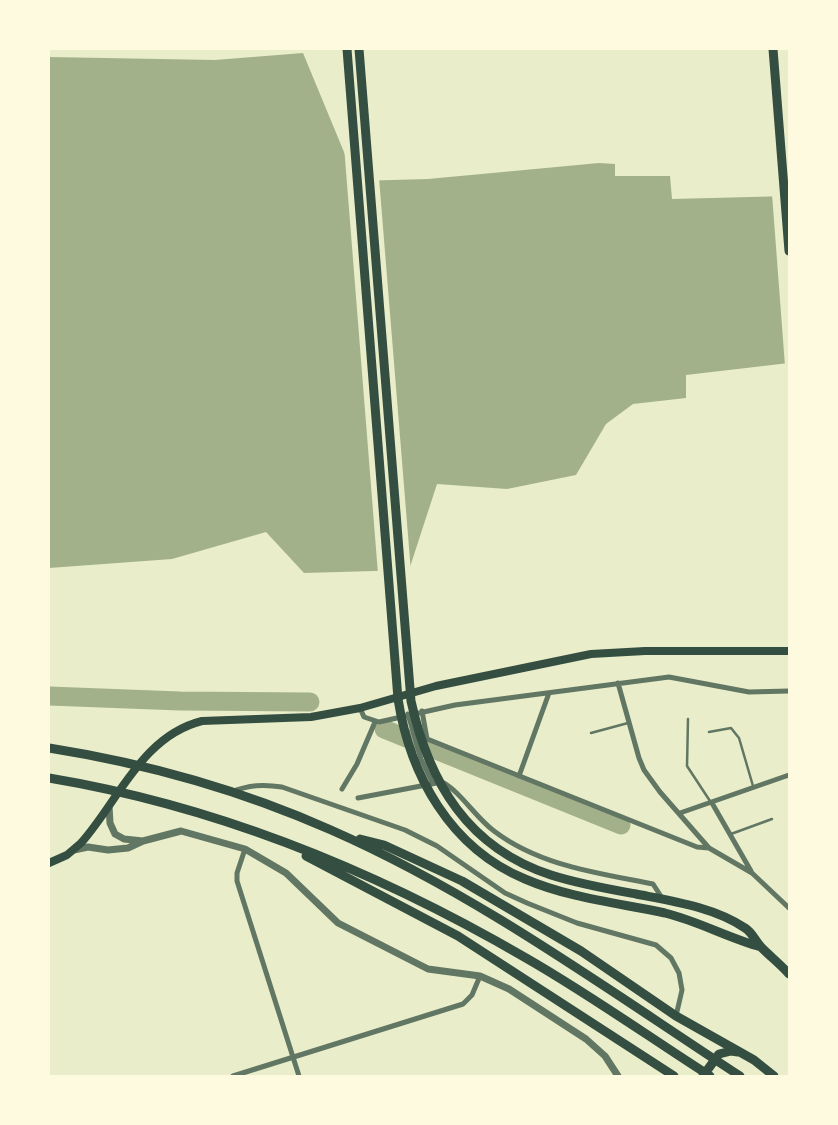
<!DOCTYPE html>
<style>
body{margin:0}
#map{position:relative;width:838px;height:1125px;overflow:hidden;background:#e9edc9;font-family:"IBM Plex Serif",serif}
canvas{display:block}
.frame{position:absolute;inset:0;border:50px solid #fefae0;pointer-events:none}
</style>
<div id="map">
<canvas width="838" height="1125"></canvas>
<div class="frame"></div>
</div>
<script>
const g = document.querySelector('canvas').getContext('2d');
g.lineJoin = 'round';
function paint(path, color) { g.fillStyle = color; g.fill(path, 'evenodd'); }
function trace(path, color, width, dash) { g.strokeStyle = color; g.lineWidth = width; g.lineCap = dash ? 'butt' : 'round'; g.setLineDash(dash || []); g.stroke(path); }
paint(new Path2D(`
 M 303,53 L 356,181 L 428,179 L 599,163 L 615,164 L 615,176 L 670,176 L 672,199 L 789,196 L 789,363 L 686,375 L 686,398 L 633,404 L 606,424 L 576,475 L 507,489 L 437,484 L 409,570 L 304,573 L 266,532 L 172,559 L 49,568 L 49,57 L 215,60 Z`), '#a3b18a');
paint(new Path2D(`
 M 344,146 L 357,179 L 379,178 L 411,572 L 409,573 L 378,574 Z
 M 772,194 L 789,194 L 789,366 L 785,366 Z`), '#e9edc9');
trace(new Path2D(`
 M 49,696 L 180,701 L 310,702
 M 384,729 L 621,825`), '#a3b18a', 19);
trace(new Path2D(`
 M 688,719 L 687,766 L 710,801
 M 709,732 L 731,728 L 739,738 L 753,786
 M 591,733 L 628,723
 M 731,834 L 772,819`), '#617663', 2.5);
trace(new Path2D(`
 M 618,683 L 639,758 L 644,770 L 660,792 L 709,848 L 752,873 L 789,908
 M 360,708 L 364,717 L 379,722 L 455,705 L 669,677 L 749,692 L 789,691
 M 422,711 L 427,739 L 697,847 L 709,848
 M 408,714 L 421,759 L 432,782
 M 519,776 L 549,693
 M 342,789 L 357,764 L 375,722
 M 231,792 C 249,785 263,784 282,787 L 405,830 L 437,846 L 505,893 L 527,903 L 577,923 L 656,945 L 671,958 L 679,973 L 682,990 L 676,1016
 M 358,798 L 442,782 C 461,792 475,817 494,831 C 540,866 598,873 653,884 L 662,898
 M 712,803 L 751,871
 M 680,813 L 789,775
 M 245,849 L 237,873 L 237,881 L 299,1076
 M 233,1076 L 463,1004 L 472,995 L 480,976`), '#617663', 5);
trace(new Path2D(`
 M 109,806 L 110,823 L 115,834 L 124,839 L 143,841
 M 74,850 L 88,847 L 108,850 L 128,848 L 143,841 L 181,831 L 245,849 L 286,873 L 338,923 L 428,969 L 480,976 L 509,989 L 586,1039 L 605,1056 L 618,1076`), '#617663', 7);
trace(new Path2D(`
 M 49,863 L 67,855 L 81,843 C 119,800 142,736 202,721 L 311,717 L 360,708 L 436,686 L 591,654 L 645,651 L 789,651`), '#344e41', 8);
trace(new Path2D(`
 M 347,49 L 398,699 C 410,775 450,848 525,879 C 569,898 618,903 665,913 C 698,921 728,938 761,947
 M 359,49 L 411,701 C 429,783 468,848 551,875 C 579,884 608,889 636,894 C 672,901 714,907 745,928 C 752,932 756,942 762,948 C 771,957 781,965 789,974
 M 773,49 L 789,251`), '#344e41', 9);
trace(new Path2D(`
 M 49,748 C 144,763 243,791 331,830 C 477,894 608,990 740,1076
 M 49,778 C 217,806 380,873 526,958 C 589,994 649,1037 710,1076
 M 360,839 L 384,845 L 462,881 L 581,951 L 676,1016 L 754,1060 L 774,1076
 M 306,856 L 458,936 L 674,1076
 M 703,1076 L 719,1054 L 731,1051 L 738,1052`), '#344e41', 9);
</script>
